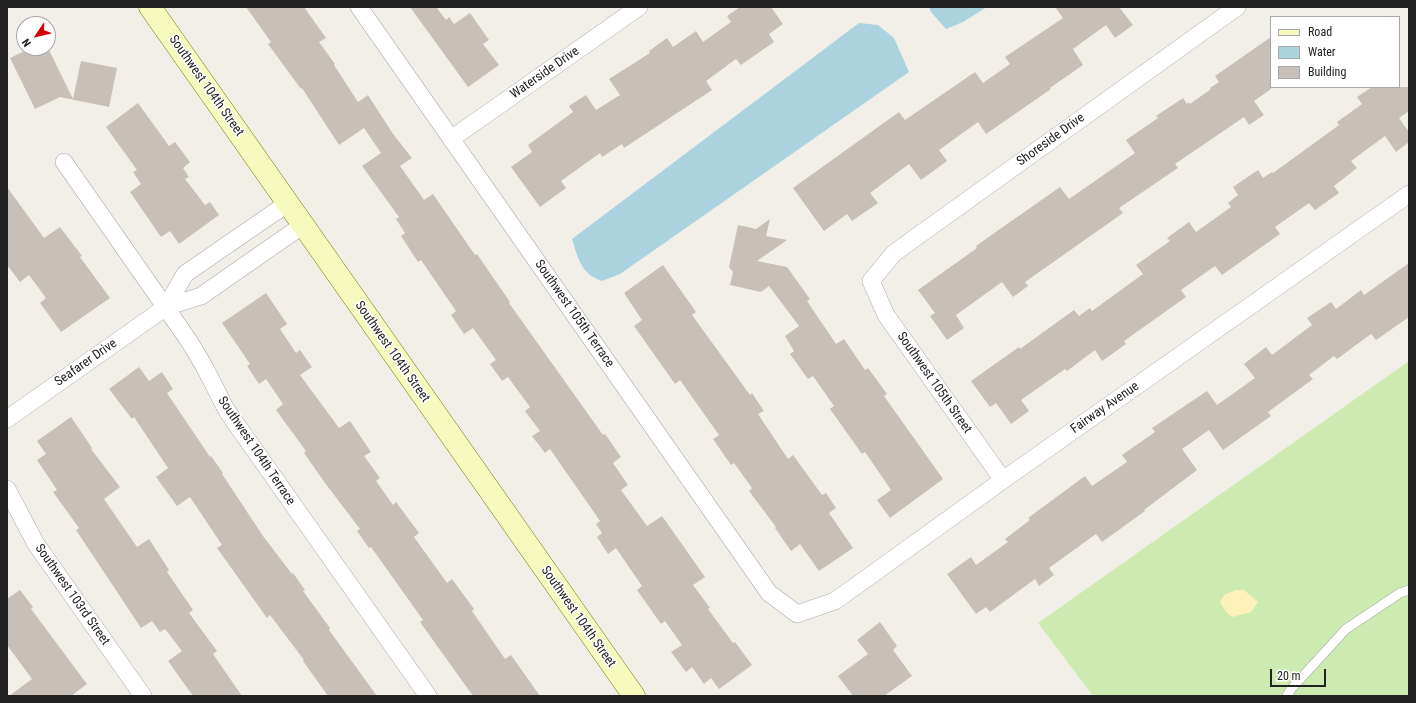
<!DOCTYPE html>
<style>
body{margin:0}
#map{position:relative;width:1416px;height:703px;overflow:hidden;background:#f2efe9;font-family:"Roboto Condensed",sans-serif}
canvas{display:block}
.frame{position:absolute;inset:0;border:8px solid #222;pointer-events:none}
.legend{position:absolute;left:1270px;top:16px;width:130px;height:72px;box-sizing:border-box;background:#fff;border:1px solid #a7a7a7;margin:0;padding:5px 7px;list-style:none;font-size:12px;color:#222}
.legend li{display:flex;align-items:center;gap:8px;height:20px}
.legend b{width:20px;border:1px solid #a7a7a7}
.north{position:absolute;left:16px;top:16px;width:40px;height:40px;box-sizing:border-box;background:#fff;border:1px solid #a7a7a7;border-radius:50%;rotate:235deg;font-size:11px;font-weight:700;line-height:16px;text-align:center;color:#222}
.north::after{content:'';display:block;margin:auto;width:14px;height:18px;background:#d40000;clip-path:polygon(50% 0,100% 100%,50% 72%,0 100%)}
.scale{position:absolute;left:1270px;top:669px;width:56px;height:18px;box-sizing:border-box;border:2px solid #222;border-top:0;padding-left:5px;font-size:12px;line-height:14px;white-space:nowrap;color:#222;-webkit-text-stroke:3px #fff;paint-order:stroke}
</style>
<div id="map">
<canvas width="1416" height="703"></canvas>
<div class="frame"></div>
<ul class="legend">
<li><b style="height:5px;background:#f7fabf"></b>Road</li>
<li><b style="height:11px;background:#aad3df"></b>Water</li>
<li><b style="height:11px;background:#c7bfb8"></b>Building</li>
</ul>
<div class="north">N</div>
<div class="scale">20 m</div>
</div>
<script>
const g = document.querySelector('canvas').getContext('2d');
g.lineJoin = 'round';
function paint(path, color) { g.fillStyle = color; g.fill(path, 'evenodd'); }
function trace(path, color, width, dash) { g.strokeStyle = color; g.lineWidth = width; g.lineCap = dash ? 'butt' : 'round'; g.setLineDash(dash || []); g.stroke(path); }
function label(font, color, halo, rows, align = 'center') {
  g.font = font + ' "Roboto Condensed",sans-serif'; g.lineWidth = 3; g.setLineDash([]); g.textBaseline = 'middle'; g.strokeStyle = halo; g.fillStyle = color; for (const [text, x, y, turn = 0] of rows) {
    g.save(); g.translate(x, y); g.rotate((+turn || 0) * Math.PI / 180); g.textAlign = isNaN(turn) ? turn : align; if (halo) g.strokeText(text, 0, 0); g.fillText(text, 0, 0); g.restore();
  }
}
paint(new Path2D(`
 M 1409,361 L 1409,696 L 1093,696 L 1038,623 Z`), '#cdebb0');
paint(new Path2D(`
 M 1236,590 L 1244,590 L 1258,602 L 1251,612 L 1232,617 L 1226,612 L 1220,602 L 1224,595 Z`), '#fff1ba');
paint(new Path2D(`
 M 929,7 L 987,7 L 963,22 L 946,29 L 931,12 Z
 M 859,23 L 878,25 L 894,38 L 909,72 L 620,274 L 602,281 C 581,274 578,258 572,239 Z`), '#aad3df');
paint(new Path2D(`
 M 246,7 L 304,7 L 326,38 L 319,42 L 335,64 L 334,65 L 358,102 L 368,95 L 393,134 L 412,158 L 400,166 L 424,200 L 433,194 L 475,255 L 477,254 L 510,302 L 509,303 L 603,435 L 605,434 L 621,457 L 613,463 L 628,485 L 621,490 L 647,526 L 662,516 L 705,577 L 693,585 L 710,608 L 708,609 L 733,643 L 735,642 L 752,665 L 719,689 L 711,678 L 704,684 L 692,667 L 686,672 L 671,652 L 682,645 L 665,621 L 661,624 L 637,590 L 642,586 L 616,548 L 608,554 L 597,537 L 602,533 L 596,524 L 600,521 L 550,449 L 545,453 L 532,436 L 540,431 L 525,411 L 530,407 L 508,377 L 502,381 L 490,364 L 496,360 L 473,328 L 464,334 L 451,315 L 456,311 L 421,260 L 418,262 L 401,236 L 405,233 L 396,219 L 399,217 L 362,166 L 381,153 L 364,128 L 339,145 L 302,88 L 301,89 L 268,44 L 271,42 Z
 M 410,7 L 436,7 L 446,20 L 449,17 L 454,24 L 470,13 L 489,40 L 483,44 L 499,65 L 468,87 Z
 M 740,7 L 771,7 L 783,24 L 769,34 L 774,42 L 741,65 L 736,59 L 706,81 L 712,90 L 624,148 L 622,144 L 602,157 L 600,153 L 561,181 L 566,188 L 540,207 L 511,167 L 532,152 L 528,145 L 573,112 L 569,106 L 586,95 L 596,110 L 620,95 L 609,79 L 650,53 L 649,51 L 667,38 L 673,47 L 696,31 L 703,42 L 731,22 L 727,16 Z
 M 1055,7 L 1119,7 L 1133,25 L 1115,38 L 1106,25 L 1073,49 L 1083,65 L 1050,88 L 1051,89 L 986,134 L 978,122 L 939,150 L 947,161 L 921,180 L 909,164 L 870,193 L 878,203 L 852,221 L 847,214 L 824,231 L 793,188 L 899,112 L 905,120 L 975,72 L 983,83 L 1010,64 L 1005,57 L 1063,18 Z
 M 1271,37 L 1271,89 L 1254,101 L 1264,115 L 1249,125 L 1244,117 L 1175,164 L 1178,168 L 1119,208 L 1123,213 L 1025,282 L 1028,286 L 1013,297 L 1002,282 L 956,315 L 964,328 L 947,340 L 930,316 L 935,313 L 918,290 L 977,248 L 976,246 L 990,236 L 1060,187 L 1069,199 L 1135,153 L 1126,140 L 1158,118 L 1156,116 L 1183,98 L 1187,104 L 1189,102 L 1190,104 L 1211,89 L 1210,88 L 1219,82 L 1215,76 Z
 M 31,48 L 48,48 L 73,99 L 81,61 L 117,68 L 109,107 L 60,97 L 35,109 L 10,58 Z
 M 1372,87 L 1409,87 L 1409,111 L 1399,118 L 1409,132 L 1409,142 L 1396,152 L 1385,136 L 1351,161 L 1357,168 L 1334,186 L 1339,193 L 1315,210 L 1309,203 L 1275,227 L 1280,234 L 1222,275 L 1215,266 L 1181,290 L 1186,297 L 1124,341 L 1126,344 L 1102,361 L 1095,350 L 1067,371 L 1065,369 L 1021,400 L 1029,411 L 1011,424 L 996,403 L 990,407 L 971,381 L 1019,347 L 1020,349 L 1074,310 L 1079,316 L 1090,308 L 1092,311 L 1143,274 L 1136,265 L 1170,241 L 1167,238 L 1189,222 L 1196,232 L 1231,207 L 1228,203 L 1238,195 L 1233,187 L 1258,170 L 1263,178 L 1272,172 L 1273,173 L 1339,125 L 1337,122 L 1362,104 L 1357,97 Z
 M 138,103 L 169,146 L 175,142 L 190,162 L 183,168 L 189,177 L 185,179 L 205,205 L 210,202 L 219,215 L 179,244 L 170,231 L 161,237 L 130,192 L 141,184 L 133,172 L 137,170 L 106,127 Z
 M 7,187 L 44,238 L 60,227 L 82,256 L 80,257 L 110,298 L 61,332 L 40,303 L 46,298 L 29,275 L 20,282 L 7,265 Z
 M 770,219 L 766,236 L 787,240 L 757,261 L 787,267 L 810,299 L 807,301 L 836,344 L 844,339 L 865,370 L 868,368 L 887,394 L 884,396 L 943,479 L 890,518 L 877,500 L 891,490 L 865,452 L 862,454 L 830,409 L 834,406 L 813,376 L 808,379 L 790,354 L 794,351 L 785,336 L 799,326 L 769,286 L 761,292 L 730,285 L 733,272 L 729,267 L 738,225 L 756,229 Z
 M 1409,263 L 1409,317 L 1376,340 L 1371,334 L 1337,359 L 1334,356 L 1309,375 L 1313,379 L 1268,412 L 1271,416 L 1223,450 L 1209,430 L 1182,449 L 1197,470 L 1144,510 L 1145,511 L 1102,542 L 1096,534 L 1049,568 L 1054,575 L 1039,586 L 1035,579 L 990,612 L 986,607 L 976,614 L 947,574 L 971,557 L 976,565 L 1008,542 L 1005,539 L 1030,520 L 1028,518 L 1085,476 L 1092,486 L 1127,462 L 1122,455 L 1155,432 L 1152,428 L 1207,391 L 1217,405 L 1255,378 L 1244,364 L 1266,347 L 1272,355 L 1312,325 L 1307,318 L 1331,302 L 1336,309 L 1361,290 L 1364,295 Z
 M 663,265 L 696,312 L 692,315 L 750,395 L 752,393 L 764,411 L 758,414 L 788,459 L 793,455 L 822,495 L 826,493 L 836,508 L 829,513 L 853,548 L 819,571 L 800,544 L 791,551 L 775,528 L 776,527 L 749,491 L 752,488 L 734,463 L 731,465 L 713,439 L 719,435 L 680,380 L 675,384 L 634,326 L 642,320 L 624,293 Z
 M 266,293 L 287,324 L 280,329 L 296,353 L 300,350 L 312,367 L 300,375 L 339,428 L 350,421 L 371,452 L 364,456 L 380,478 L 376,481 L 393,505 L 396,502 L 419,533 L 414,537 L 447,583 L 452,579 L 474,609 L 472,611 L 505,659 L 511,655 L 540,696 L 473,696 L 420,622 L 423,620 L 371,547 L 369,548 L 357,531 L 360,529 L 325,483 L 304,453 L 306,451 L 276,410 L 283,404 L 266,379 L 259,384 L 247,366 L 250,364 L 222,323 Z
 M 139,367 L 149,381 L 162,372 L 173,389 L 167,393 L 210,457 L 211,456 L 223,473 L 222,474 L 263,536 L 292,574 L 293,573 L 305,590 L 303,591 L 330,628 L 329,630 L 377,696 L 328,696 L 303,661 L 304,660 L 270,615 L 267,618 L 217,548 L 222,545 L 190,497 L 177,506 L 156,477 L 168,468 L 134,417 L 132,419 L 109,389 Z
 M 71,417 L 92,448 L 91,449 L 120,487 L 104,499 L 137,547 L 149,539 L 169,570 L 167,572 L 193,610 L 189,613 L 217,651 L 213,654 L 242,696 L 193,696 L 168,661 L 182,651 L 165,629 L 160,632 L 152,621 L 141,628 L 76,530 L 79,528 L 53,492 L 57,490 L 37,460 L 46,454 L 37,441 Z
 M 20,590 L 33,607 L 31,609 L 87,684 L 71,696 L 9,696 L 32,679 L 7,645 L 7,599 Z
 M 880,622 L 897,646 L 893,650 L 912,676 L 884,696 L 853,696 L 838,676 L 868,654 L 857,640 Z`), '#c7bfb8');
const service = new Path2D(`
 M 1287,696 L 1291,689 L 1346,629 L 1400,593 L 1409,590`);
const minor = new Path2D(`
 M 359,7 L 769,593 L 797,614 L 835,601 L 1003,480 L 1409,194
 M 451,139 L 639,7
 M 64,162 L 189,341 L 204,366 L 227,411 L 428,696
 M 166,307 L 185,274 L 288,203
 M 7,419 L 166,307 L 201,296 L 303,225
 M 1003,480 L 886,315 L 871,281 L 894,253 L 1237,7
 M 7,489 L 36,544 L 143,696`);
const secondary = new Path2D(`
 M 150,7 L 634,696`);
trace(service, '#a9a9a9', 10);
trace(minor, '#a9a9a9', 18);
trace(secondary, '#707d05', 23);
trace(service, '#fff', 9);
trace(minor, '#fff', 17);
trace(secondary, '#f7fabf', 22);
label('13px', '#222', '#fff', [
 ["Waterside Drive",545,73,-35],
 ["Southwest 104th Street",206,86,55],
 ["Shoreside Drive",1051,140,-36],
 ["Southwest 105th Terrace",574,314,55],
 ["Southwest 104th Street",392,352,55],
 ["Seafarer Drive",86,363,-35],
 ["Southwest 105th Street",934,383,55],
 ["Fairway Avenue",1105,408,-35],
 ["Southwest 104th Terrace",256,451,56],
 ["Southwest 103rd Street",72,595,55],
 ["Southwest 104th Street",578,617,55]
]);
</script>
